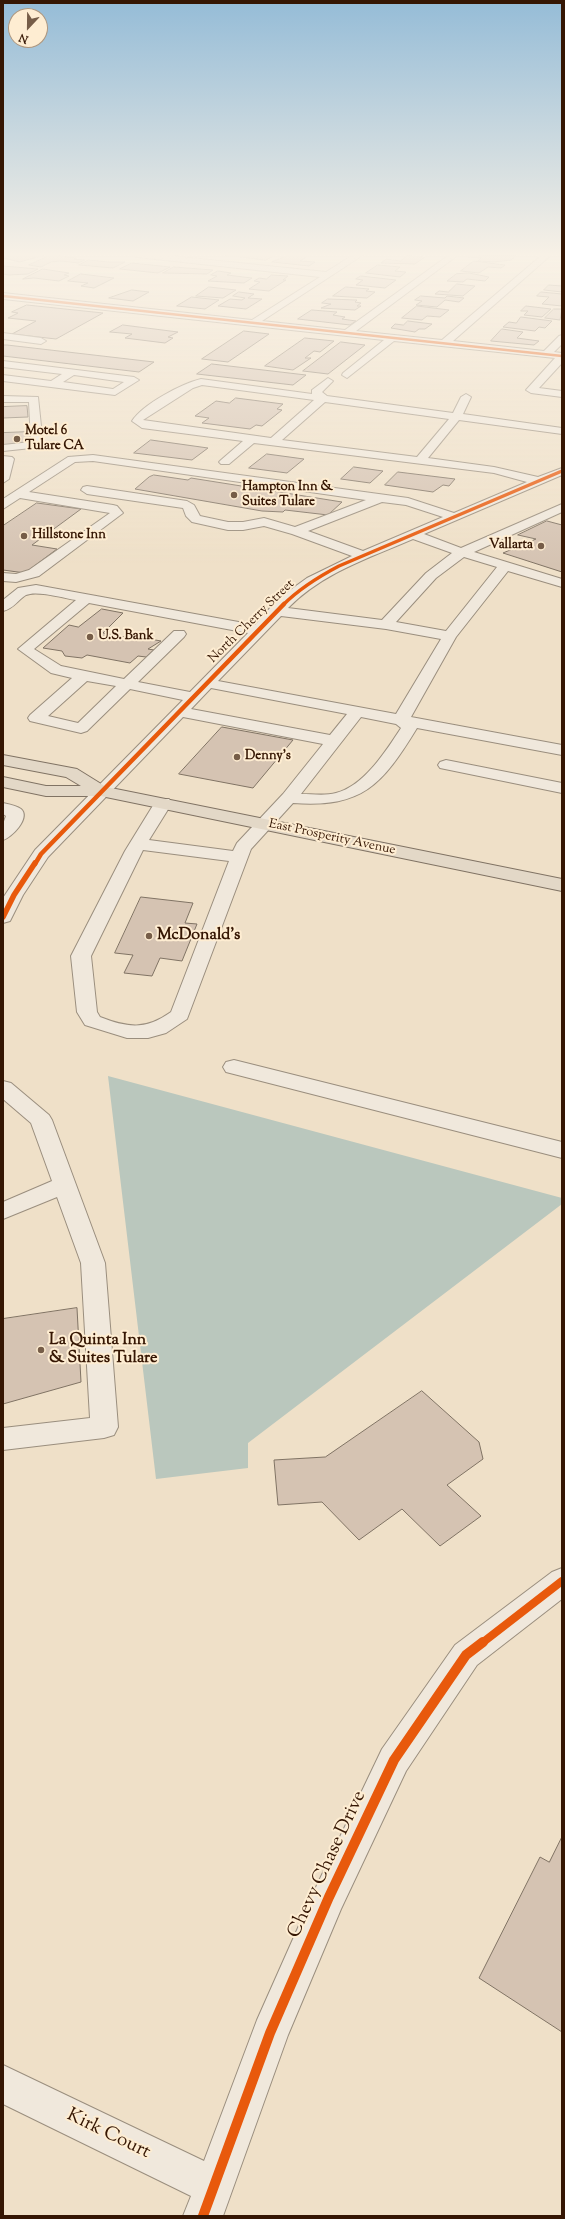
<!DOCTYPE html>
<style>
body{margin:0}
#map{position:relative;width:565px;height:2219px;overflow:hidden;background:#efe0c8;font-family:"Sorts Mill Goudy",serif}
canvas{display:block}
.frame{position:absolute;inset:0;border:4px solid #351603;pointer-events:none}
.north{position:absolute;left:8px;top:8px;width:40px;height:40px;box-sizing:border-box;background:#feedd2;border:1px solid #ae977f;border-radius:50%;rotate:202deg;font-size:11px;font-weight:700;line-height:16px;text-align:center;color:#351603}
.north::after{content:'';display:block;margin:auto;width:14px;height:18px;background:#765d48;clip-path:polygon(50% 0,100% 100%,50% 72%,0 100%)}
</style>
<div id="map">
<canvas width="565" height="2219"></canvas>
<div class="frame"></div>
<div class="north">N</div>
</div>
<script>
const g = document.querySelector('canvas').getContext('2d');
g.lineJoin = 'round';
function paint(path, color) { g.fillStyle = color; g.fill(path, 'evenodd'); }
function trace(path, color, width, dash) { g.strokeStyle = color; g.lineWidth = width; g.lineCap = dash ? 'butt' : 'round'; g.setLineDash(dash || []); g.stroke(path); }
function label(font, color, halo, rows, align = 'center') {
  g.font = font + ' "Sorts Mill Goudy",serif'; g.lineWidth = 4; g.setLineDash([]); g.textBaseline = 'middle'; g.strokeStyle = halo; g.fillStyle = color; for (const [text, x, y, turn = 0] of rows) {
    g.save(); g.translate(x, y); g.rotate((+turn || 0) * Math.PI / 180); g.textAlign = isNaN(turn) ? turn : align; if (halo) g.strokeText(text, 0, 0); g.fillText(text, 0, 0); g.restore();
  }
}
paint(new Path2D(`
 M 108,1076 L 562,1198 L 562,1204 L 248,1443 L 248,1468 L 156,1479 Z`), '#bac7bd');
const building = new Path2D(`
 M 3,255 L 44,255 L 20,262 L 3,258 Z
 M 51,255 L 76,258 L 74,259 L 85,260 L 78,263 L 61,261 L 51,262 L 41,267 L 29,265 Z
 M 226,255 L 275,255 L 266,260 Z
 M 289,255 L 309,255 L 300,261 L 315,262 L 309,266 L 272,262 Z
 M 470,255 L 483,256 L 516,256 L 511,260 L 494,262 L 478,261 L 481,258 L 468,257 Z
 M 407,256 L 425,257 L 415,264 L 381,263 L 386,259 L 400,261 Z
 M 89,260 L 109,262 L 125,262 L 113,268 L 79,265 Z
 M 474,261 L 505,265 L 501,268 L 488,267 L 479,273 L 461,271 Z
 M 132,263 L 170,267 L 158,273 L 120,269 Z
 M 378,265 L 400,267 L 395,271 L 406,272 L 400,277 L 366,273 Z
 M 3,266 L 38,269 L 28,274 L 9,275 L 3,274 Z
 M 174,267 L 213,270 L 207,274 L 163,273 Z
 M 43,269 L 69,273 L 64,275 L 69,276 L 59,281 L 34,278 L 23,279 Z
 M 218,271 L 231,273 L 227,275 L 252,278 L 244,283 L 208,281 L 217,276 L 211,275 Z
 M 469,273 L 489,277 L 485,281 L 467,279 L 463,282 L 447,281 L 456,274 Z
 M 81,274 L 114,278 L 94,288 L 81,286 L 88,283 L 68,281 Z
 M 272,275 L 288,276 L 283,280 L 286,280 L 269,291 L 249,289 L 260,282 L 254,281 L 259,278 L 266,279 Z
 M 361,276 L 396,280 L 385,288 L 356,285 L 363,280 L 356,279 Z
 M 457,284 L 475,286 L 463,296 L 435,294 L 439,291 L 448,292 Z
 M 549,285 L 562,286 L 562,292 L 544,290 Z
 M 209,287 L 236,290 L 223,298 L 196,296 Z
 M 346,287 L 369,289 L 366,291 L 375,292 L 367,298 L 333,296 Z
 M 132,290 L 149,292 L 133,301 L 109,298 Z
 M 239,292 L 254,294 L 248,298 L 262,299 L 246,309 L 218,306 L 230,299 L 242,300 L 245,298 L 233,296 Z
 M 541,292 L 562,294 L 562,306 L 542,304 L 549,297 L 537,296 Z
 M 421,296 L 445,298 L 447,296 L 464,298 L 459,302 L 445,300 L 437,307 L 416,305 L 422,301 L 415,300 Z
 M 192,297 L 219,300 L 205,309 L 177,306 Z
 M 328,299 L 357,300 L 355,302 L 361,303 L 357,306 L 361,306 L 355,310 L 321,308 L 331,304 L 322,303 Z
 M 27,305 L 103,313 L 56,339 L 12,334 L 36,321 L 8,318 L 18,313 L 12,312 Z
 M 417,306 L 449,310 L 440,317 L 427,316 L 422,320 L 402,318 Z
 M 526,306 L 551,309 L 542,317 L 524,315 L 528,311 L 521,311 Z
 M 554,309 L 562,309 L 560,320 L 545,318 Z
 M 312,310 L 337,312 L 333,315 L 345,317 L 342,319 L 356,321 L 350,325 L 298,319 Z
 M 521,317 L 552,321 L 545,328 L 539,327 L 535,331 L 503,327 L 509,322 L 516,323 Z
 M 408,321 L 432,324 L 425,329 L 419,329 L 415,332 L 391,328 L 395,324 L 403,325 Z
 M 123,325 L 178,332 L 168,337 L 173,338 L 165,343 L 125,338 L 132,334 L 110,332 Z
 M 502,329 L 523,332 L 517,338 L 539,341 L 534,345 L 491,341 Z
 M 244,331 L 269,334 L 228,362 L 202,359 Z
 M 305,338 L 334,341 L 320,352 L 314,351 L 305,358 L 311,358 L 293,370 L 265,366 Z
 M 341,342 L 365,345 L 328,374 L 303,371 Z
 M 3,345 L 7,345 L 154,362 L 139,372 L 3,356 Z
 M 212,364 L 306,375 L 293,385 L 197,374 Z
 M 236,398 L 283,404 L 277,409 L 282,410 L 262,426 L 256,425 L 250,429 L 202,423 L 209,418 L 195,416 L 216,401 L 229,403 Z
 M 27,406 L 28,417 L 3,418 L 3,407 Z
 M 30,432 L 31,444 L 3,445 L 3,433 Z
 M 151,440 L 208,448 L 192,460 L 134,453 Z
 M 267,454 L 304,459 L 287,473 L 249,468 Z
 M 354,467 L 383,471 L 370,483 L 341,479 Z
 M 398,472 L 455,479 L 449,486 L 443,485 L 433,492 L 385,485 Z
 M 154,475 L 188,480 L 191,478 L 342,502 L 328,515 L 285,510 L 283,512 L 262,511 L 135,489 L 149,477 Z
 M 37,503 L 81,509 L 32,545 L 57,549 L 25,573 L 3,570 L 3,526 Z
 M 547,521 L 562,525 L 562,572 L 503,553 L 536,539 L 518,535 Z
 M 102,609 L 123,613 L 103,633 L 130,638 L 133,636 L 161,641 L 148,649 L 154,650 L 146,657 L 138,656 L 130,663 L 87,655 L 82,658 L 65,656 L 62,651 L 43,648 L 69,625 L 78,627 Z
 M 222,727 L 293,740 L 253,788 L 179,774 Z
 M 141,897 L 193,903 L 185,923 L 197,924 L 182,961 L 160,958 L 152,976 L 124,973 L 133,955 L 115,953 Z
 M 77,1308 L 81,1382 L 3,1404 L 3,1319 Z
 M 422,1391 L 479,1442 L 483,1459 L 447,1485 L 481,1516 L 440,1546 L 402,1509 L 359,1540 L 322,1502 L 278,1505 L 274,1460 L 325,1457 Z
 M 562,1837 L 562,2032 L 479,1978 L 540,1857 L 549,1862 Z`);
paint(building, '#d5c3b2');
trace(building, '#807364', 1);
const minor = new Path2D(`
 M 133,255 L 162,255 L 326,272 L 353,255 L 363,255 L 262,321 L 345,330 L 449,255 L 458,255 L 356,331 L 442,340 L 542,255 L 551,255 L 453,341 L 544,351 L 559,336 L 562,335 L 562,344 L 554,352 L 562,353 L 562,363 L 539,388 L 562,391 L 562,397 L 531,393 L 526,390 L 555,358 L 394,341 L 347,378 L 342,375 L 343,373 L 384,340 L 3,299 L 3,293 L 252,320 L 320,277 L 137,257 Z
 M 3,333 L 41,338 L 46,341 L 41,344 L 3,339 Z
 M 3,361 L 134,377 L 139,380 L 115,395 L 3,381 L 3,375 L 51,381 L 62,374 L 3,367 ZM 74,375 L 124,382 L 113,389 L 63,382 Z
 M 328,378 L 333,381 L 322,392 L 327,396 L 453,413 L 461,397 L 466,394 L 471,397 L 463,414 L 562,428 L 562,434 L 459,420 L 428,458 L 494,467 L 538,477 L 562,468 L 562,475 L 424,534 L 461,548 L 562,504 L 562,512 L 474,552 L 562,579 L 562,587 L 508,571 L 456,637 L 411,717 L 562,745 L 562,755 L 417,728 C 382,785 363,808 293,803 L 251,849 L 187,1019 L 166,1033 L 148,1038 L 127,1038 L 85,1025 L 77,1012 L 71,956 L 125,851 L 157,799 L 169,799 L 172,803 L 149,840 L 233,851 L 237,843 L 283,794 L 323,744 L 183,717 L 48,857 L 23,895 L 10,921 L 3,923 L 3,898 L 35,850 L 183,700 L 130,689 L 87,731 L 81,733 L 30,721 L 28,718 L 30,715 L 72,678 L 51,673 L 18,649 L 76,600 C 64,598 36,590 26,595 C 18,600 13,609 3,611 L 3,600 L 18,588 L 36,585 L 255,625 L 270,608 L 289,591 L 307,578 L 352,556 L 292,534 L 264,526 L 243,530 L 228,530 L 192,522 L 186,516 L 183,508 L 87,494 L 81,490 L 83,487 L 87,486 L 187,501 L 194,505 L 200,516 L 228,522 L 243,522 L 264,518 L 295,527 L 366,500 L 93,461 L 75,462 L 29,492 L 113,505 L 117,506 L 123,513 L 39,576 L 16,582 L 3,581 L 3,573 L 16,574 L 29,570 L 110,513 L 20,498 L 3,509 L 3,499 L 68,457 L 93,455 L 408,498 L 454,513 L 527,482 L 494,473 L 254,443 L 229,464 L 221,464 L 219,462 L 221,460 L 243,441 L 142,428 L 132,421 C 143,404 181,384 201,379 L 312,394 L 312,390 ZM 202,385 L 314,400 L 271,438 L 143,420 L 193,388 ZM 325,402 L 449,419 L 417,457 L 282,440 ZM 382,502 L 406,505 L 443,517 L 363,551 L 308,531 ZM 413,539 L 452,553 L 426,573 L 382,620 L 288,608 C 322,573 369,558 413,539 ZM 464,557 L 497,567 L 446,631 L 396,622 L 436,578 ZM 89,603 L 248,633 L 190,692 L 138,682 L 184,637 L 186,634 L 184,631 L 174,631 L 124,679 L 61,666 L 34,649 ZM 281,616 L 386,629 L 441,639 L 396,714 L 218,681 ZM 87,681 L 116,686 L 78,723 L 48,716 ZM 211,688 L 347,714 L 330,735 L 191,709 ZM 361,717 L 396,724 L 401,728 C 386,751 364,786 336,793 C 325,796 312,794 301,794 ZM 143,850 L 229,861 L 171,1012 C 146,1030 128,1028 100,1017 L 97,1012 L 91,956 Z
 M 3,396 L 38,397 L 43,445 L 41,447 L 3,451 L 3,445 L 31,442 L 29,402 L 3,402 Z
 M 3,456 L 12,457 L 14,459 L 9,479 L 3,483 Z
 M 446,760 L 562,783 L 562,793 L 440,768 L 438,765 L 440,762 Z
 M 3,803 C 8,804 17,806 21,809 C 31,818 11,838 3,840 L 3,824 L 6,816 L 3,814 Z
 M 234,1060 L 562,1142 L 562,1158 L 226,1072 L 223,1067 L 226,1062 Z
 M 3,1081 L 11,1083 L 49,1115 L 52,1120 L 105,1263 L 118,1427 L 114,1435 L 104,1438 L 3,1450 L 3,1428 L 90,1418 L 81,1263 L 57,1197 L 3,1219 L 3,1202 L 52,1181 L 31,1123 L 3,1099 Z
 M 562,1568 L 562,1599 L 477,1665 L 406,1771 L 341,1909 L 288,2035 L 223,2216 L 183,2216 L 191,2196 L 3,2104 L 3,2065 L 204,2161 L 257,2020 L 317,1885 L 382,1749 L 455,1645 L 552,1572 Z`);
const major = new Path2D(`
 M 3,755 L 77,769 L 106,787 L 562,879 L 562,891 L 101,796 L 46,796 L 3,787 L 3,777 L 46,786 L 81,786 L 66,777 L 3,765 Z`);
trace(minor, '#9a8e7e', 2);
trace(major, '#807364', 2);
paint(minor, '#f0e8dc');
paint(major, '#e3d8c7');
trace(new Path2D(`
 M 3,296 L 562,356`), '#e8590c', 2.5);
trace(new Path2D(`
 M 283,605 C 300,588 318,577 339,566 L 562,471`), '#e8590c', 3.5);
trace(new Path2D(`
 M 35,864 L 41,854 L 284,604`), '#e8590c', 4.5);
trace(new Path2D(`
 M 3,917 L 14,895 L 35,863`), '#e8590c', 5.5);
trace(new Path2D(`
 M 482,1643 L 562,1581`), '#e8590c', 8);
trace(new Path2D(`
 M 203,2216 L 270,2033 L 329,1897 L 394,1760 L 466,1655 L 483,1642`), '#e8590c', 10);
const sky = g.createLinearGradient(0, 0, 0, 566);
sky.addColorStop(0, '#95bcd7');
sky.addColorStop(0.45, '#f8f1e6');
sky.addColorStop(1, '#f8f1e600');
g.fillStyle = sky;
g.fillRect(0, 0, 565, 566);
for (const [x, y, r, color] of [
 [17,439,4,"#765d48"],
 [234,495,4,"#765d48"],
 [24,536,4,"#765d48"],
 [541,546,4,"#765d48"],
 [90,637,4,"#765d48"],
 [237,757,4,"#765d48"],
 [149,936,4,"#765d48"],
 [41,1350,4,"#765d48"]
]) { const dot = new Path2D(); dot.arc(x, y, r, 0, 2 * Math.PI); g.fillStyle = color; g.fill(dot); trace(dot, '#feedd2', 1.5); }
label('bold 13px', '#351603', '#feedd2', [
 ["Motel 6",25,432],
 ["Tulare CA",25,447],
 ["Hampton Inn &",242,488],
 ["Suites Tulare",242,503],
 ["Hillstone Inn",32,536],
 ["Vallarta",533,546,"right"],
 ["U.S. Bank",98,637],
 ["Denny's",245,757]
], 'left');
label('13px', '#351603', '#feedd2', [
 ["North Cherry Street",252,622,-44],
 ["East Prosperity Avenue",332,838,12]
]);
label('bold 16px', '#351603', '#feedd2', [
 ["McDonald's",157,936],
 ["La Quinta Inn",49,1341],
 ["& Suites Tulare",49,1359]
], 'left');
label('19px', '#351603', '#feedd2', [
 ["Chevy Chase Drive",328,1865,-65],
 ["Kirk Court",108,2135,26]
]);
</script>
